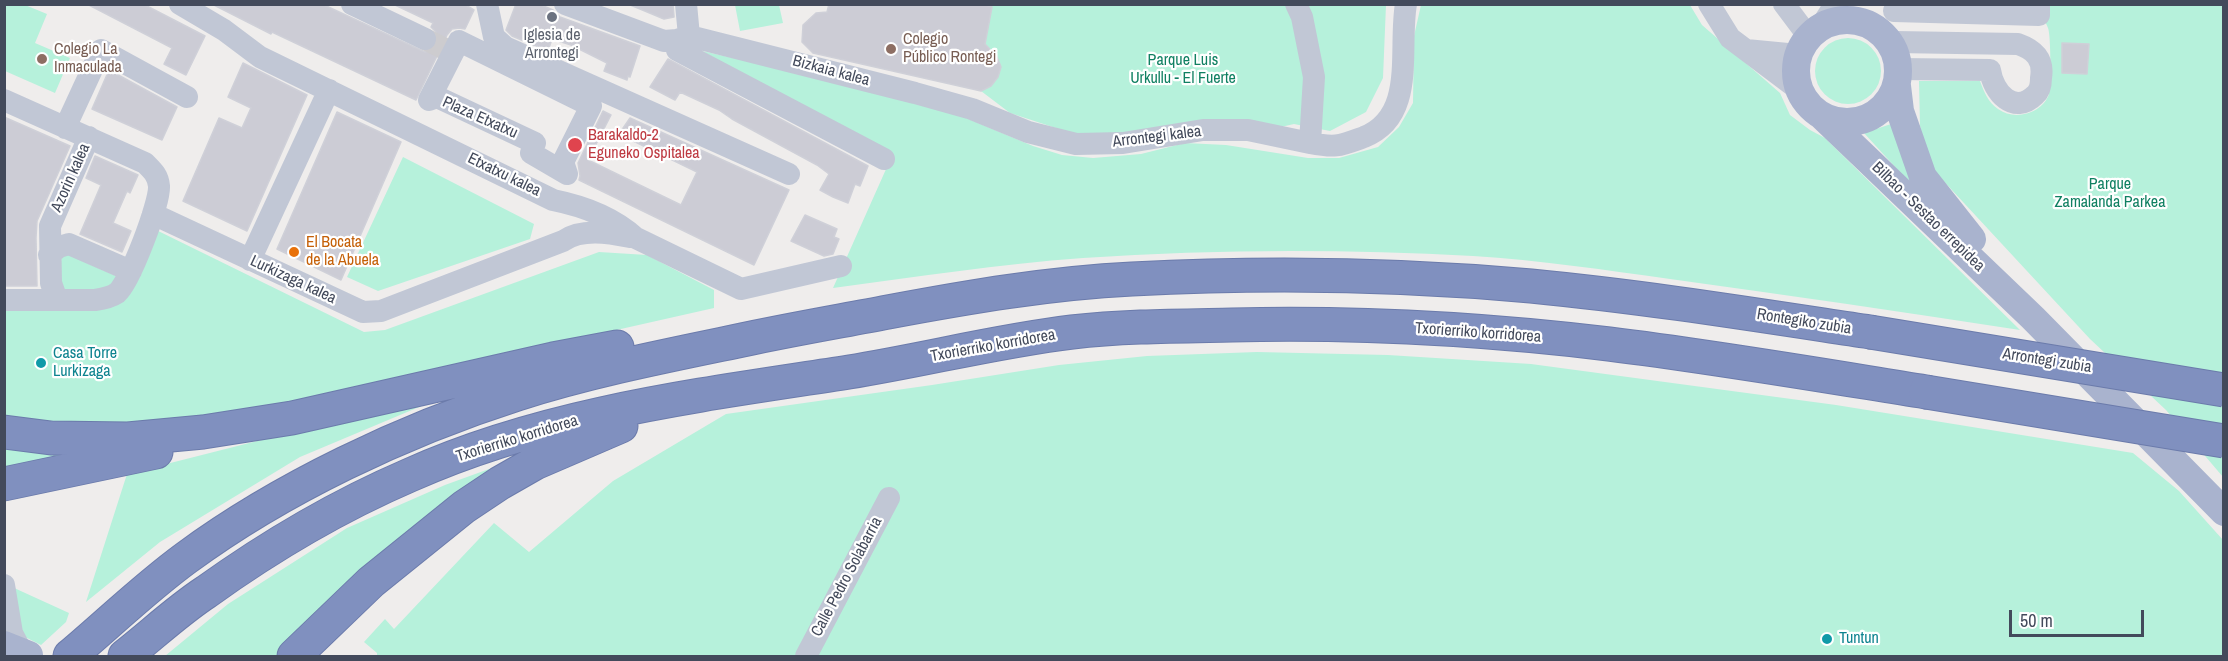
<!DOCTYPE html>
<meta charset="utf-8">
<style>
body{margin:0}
#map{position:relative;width:2228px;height:661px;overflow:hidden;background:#efedec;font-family:"Archivo Narrow",sans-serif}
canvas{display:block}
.frame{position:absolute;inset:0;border:6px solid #434a5b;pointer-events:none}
.scale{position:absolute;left:2009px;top:610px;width:135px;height:27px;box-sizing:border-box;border:3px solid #434a5b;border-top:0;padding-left:8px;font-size:18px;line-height:21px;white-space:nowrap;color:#434a5b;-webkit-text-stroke:4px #fff;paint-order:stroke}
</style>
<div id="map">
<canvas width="2228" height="661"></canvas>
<div class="frame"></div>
<div class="scale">50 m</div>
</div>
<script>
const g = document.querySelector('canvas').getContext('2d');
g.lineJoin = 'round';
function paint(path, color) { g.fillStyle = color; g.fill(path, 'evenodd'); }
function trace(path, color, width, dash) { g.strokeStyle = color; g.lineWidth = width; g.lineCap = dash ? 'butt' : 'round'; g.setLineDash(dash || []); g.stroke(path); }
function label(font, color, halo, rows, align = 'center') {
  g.font = font + ' "Archivo Narrow",sans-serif'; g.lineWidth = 4.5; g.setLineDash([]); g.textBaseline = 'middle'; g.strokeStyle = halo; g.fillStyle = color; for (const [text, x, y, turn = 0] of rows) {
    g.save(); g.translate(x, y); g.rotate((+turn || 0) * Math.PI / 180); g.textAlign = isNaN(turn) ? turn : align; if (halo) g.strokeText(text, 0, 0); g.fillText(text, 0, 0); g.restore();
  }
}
paint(new Path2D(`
 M 5,4 L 25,5 L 47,14 L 35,43 L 70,58 L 55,93 L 5,71 Z
 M 735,5 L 779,5 L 783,23 L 740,31 Z
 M 983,5 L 1386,5 L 1383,78 L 1366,112 L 1330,131 L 1294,124 L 1245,135 L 1071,133 L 1010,113 L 981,91 C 1000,82 1010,56 984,48 L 992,7 Z
 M 1421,5 L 1690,5 L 1702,25 L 1780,93 L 1790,115 L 1810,130 L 1825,138 L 2020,330 C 1904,312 1787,295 1670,279 C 1605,270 1539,260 1473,256 C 1343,249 1213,249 1083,258 C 999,264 916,277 833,288 L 891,158 L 702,51 L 903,96 L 959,115 L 1033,146 L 1062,155 L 1093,158 L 1141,154 L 1185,143 L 1226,145 L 1308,158 L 1339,158 L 1378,147 L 1399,127 L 1413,103 L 1414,36 Z
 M 2035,5 L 2223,5 L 2223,477 L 2166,410 L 2090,339 L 1938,175 L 1930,165 L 1920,126 L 1919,81 L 1980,81 C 1984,92 1988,102 1998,109 C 2014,121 2042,114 2049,94 C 2051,86 2051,35 2048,28 C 2045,18 2035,16 2035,5 Z
 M1815 71a33 33 0 1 1 66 0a33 33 0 1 1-66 0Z
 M 1891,124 L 1980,260 L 1864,133 Z
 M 403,157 L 534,224 L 530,239 L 378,291 L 347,277 Z
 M 148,226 L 364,332 L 385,330 L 599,252 L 647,255 L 714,290 L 714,308 L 226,418 L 126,426 L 5,418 L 4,300 L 105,298 Z
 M 62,252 L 116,276 L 113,286 L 73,295 L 58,288 Z
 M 1257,352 L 1388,355 L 1531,364 L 1836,405 L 2133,453 L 2179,491 L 2223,540 L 2223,656 L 377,656 L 377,653 L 364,642 L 385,619 L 394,629 L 494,523 L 529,552 L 613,481 L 726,414 L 932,385 L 1059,365 L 1147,356 Z
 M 462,389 L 300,457 L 160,542 L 86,602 L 127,474 Z
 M 4,441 L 99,447 L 5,473 Z
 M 555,445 L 317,612 L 276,656 L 165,656 L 228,604 L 347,528 L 445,485 Z
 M 12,587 L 69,613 L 66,622 L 41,645 L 17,633 Z`), '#b6f1db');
const building = new Path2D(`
 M 87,4 L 143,4 L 205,36 L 186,75 L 164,64 L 172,48 Z
 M 212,4 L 322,4 L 425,52 L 433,50 L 437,44 L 436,32 L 431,27 L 433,23 L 393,4 L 464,4 L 474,10 L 465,29 L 459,28 L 452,29 L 447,35 L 416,100 L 272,32 L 271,34 Z
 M 516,4 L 539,4 L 553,10 L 560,17 L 640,46 L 630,77 L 628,76 L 627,80 L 604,71 L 607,63 L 571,45 L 552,39 L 548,51 L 512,36 L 506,30 Z
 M 628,4 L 673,4 L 674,17 L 664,19 Z
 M 829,4 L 983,4 L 992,7 L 985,44 L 997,57 L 1001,67 L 998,77 L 991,86 L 981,91 L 813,53 L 802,42 L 803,25 L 816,13 L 827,12 Z
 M 2062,43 L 2089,44 L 2087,74 L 2062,73 Z
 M 668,59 L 868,166 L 860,186 L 855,184 L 848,203 L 833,197 L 820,190 L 829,174 L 817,165 L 732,119 L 719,110 L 680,92 L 675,100 L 650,87 Z
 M 243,63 L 307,95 L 247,231 L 183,201 L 219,118 L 242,128 L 251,108 L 228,97 Z
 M 109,70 L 177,107 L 162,140 L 92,109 Z
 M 603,111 L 611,115 L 588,160 L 681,205 L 697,172 L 619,134 L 630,118 L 789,190 L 754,265 L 579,180 L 580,176 L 578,163 Z
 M 337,112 L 401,142 L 341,280 L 277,249 Z
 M 4,117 L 70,146 L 37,221 L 36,238 L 37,286 L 4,286 Z
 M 95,156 L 138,175 L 130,193 L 127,191 L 113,223 L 131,231 L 122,252 L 80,234 L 101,185 L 86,178 Z
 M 805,215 L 837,229 L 834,237 L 839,239 L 833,254 L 824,256 L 791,241 Z`);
paint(building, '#ccccd5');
trace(building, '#cfd0d8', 1.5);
trace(new Path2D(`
 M 425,39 L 453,53`), '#cdcccf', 22, [22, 11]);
const highway = new Path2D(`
 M 4,432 L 51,438 L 128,439 L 203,432 L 292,418 L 553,359 L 617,347
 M 4,484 L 156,452
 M 70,656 C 108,624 145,588 186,558 C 281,488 404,430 517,394 C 592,370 670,355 747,339 C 794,329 841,321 888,312 C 968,297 1050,283 1132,279 C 1265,272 1399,274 1531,286 C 1645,297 1757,315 1870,332
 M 125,656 C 152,635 177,611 206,592 C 270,546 338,506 410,475 C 548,413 701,395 849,372 C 924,360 997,341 1072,332 C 1125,326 1179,326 1232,325 C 1358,322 1484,329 1609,344 C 1715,357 1820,375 1926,392
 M 294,656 L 371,582 L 464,507 L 500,483 L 535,463 L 621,426`);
trace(highway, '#6b7bab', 35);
trace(new Path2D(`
 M 180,4 L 224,30 L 260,57 L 553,200 C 583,206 613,217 636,238 L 741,289 L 841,266
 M 352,4 L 425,39
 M 487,4 L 494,37 L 505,47 L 789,174
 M 565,4 L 664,41 L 677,40 L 689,36
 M 686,4 L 689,36
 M 1709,4 L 1730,38 L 1799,90
 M 1784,4 L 1808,36
 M 1894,11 L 2039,15 L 2039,4
 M 1822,25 L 1835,4
 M 689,36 L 915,93 L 972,109 L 1028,132 L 1076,144 L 1123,143 L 1203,130 L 1248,130 L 1310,143 L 1314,77 L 1302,17 L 1296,4
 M 459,41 L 591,106 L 563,162 L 567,174 L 531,153 L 535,143 L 437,97 L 429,100 Z
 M 1895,42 L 2018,44 C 2035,50 2044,59 2041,78 C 2041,85 2040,91 2035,95 C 2014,116 1993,92 1990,70 L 1899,69
 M 677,50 L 884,159
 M 1746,50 L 1798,55
 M 4,100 L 145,163 C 152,170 158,175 159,186 C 160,203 130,282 117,293 C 111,297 102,299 95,300 L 4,300
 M 65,128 L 101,50 L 187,97
 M 1310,143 C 1336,148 1339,146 1364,137 C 1417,116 1398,49 1406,4
 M 153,214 L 363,312 L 381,311 L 563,241 C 582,228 609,233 630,237
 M 49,255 L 59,247 L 69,244 L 131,271
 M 250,260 L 329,90
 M 57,300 L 51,283 L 50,226 L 89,137
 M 4,585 L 12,633 L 22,652
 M 806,656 L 889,498`), '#c1c7d5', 22);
trace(new Path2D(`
 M1796 71a51 51 0 1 1 102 0a51 51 0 1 1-102 0Z
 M 1897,86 L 1900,111 L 1923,177 L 1972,239
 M 1822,116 L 2033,318 L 2224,512
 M 4,645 L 29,655`), '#a9b3ce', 28);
trace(highway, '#8090bf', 33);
const highwayBridge = new Path2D(`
 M 1870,332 L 2224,390
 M 1926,392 L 2224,441`);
trace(highwayBridge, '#6b7bab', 35, []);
trace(highwayBridge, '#8090bf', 33);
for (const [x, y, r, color] of [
 [552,17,6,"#6b7280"],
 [891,49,6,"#8d6e63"],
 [42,59,6,"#8d6e63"],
 [575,145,8,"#e0444e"],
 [294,252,6,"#e8710a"],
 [41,363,6,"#0f9aa8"],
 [1827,639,6,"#0f9aa8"]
]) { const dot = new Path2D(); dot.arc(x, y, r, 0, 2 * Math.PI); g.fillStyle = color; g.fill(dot); trace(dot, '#fff', 2); }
label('16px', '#5b616d', '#fff', [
 ["Iglesia de",552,36],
 ["Arrontegi",552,54]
]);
label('16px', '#785e54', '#fff', [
 ["Colegio",903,40],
 ["Público Rontegi",903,58],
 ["Colegio La",54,50],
 ["Inmaculada",54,68]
], 'left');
label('16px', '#108062', '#fff', [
 ["Parque Luis",1183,61],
 ["Urkullu - El Fuerte",1183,79],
 ["Parque",2110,185],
 ["Zamalanda Parkea",2110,203]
]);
label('16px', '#434a5b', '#fff', [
 ["Bizkaia kalea",831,71,15],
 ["Plaza Etxatxu",480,118,24],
 ["Arrontegi kalea",1157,137,-7],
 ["Etxatxu kalea",504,175,26],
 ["Azorin kalea",71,178,-66],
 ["Bilbao - Sestao errepidea",1928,217,44],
 ["Lurkizaga kalea",293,280,25],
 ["Rontegiko zubia",1804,322,9],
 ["Txorierriko korridorea",1478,333,4],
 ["Txorierriko korridorea",993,346,-10],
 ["Arrontegi zubia",2047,361,9],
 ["Txorierriko korridorea",517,439,-17],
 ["Calle Pedro Solabarria",847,577,-62]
]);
label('16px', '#be3a42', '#fff', [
 ["Barakaldo-2",588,136],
 ["Eguneko Ospitalea",588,154]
], 'left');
label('16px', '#c56008', '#fff', [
 ["El Bocata",306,243],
 ["de la Abuela",306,261]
], 'left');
label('16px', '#0d838f', '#fff', [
 ["Casa Torre",53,354],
 ["Lurkizaga",53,372],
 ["Tuntun",1839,639]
], 'left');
</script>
